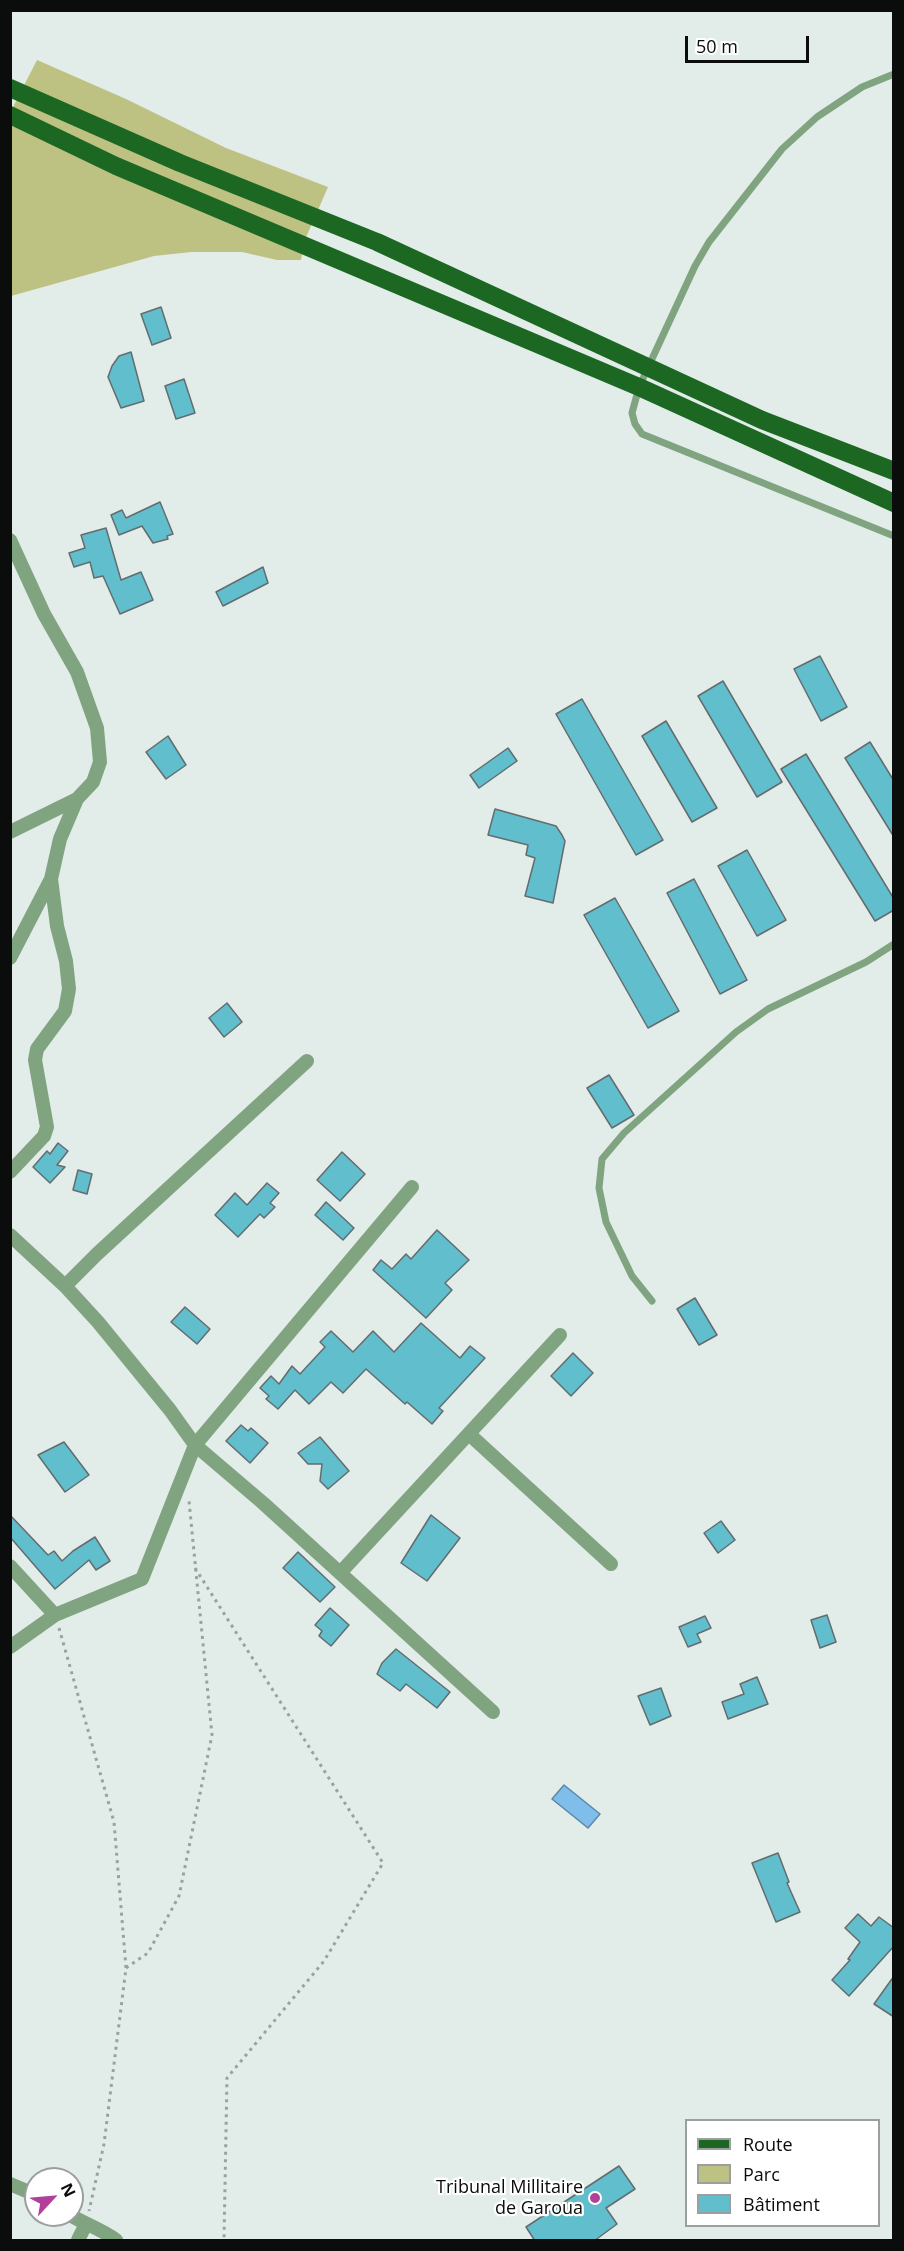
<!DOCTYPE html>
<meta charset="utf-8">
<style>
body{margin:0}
#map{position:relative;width:904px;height:2251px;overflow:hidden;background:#e2ece9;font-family:"Open Sans",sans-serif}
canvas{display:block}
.frame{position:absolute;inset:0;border:12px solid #0a0d0c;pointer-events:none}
.legend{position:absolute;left:685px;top:2119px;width:195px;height:108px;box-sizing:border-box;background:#fff;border:2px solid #9d9e9e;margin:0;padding:8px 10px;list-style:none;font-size:18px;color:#0a0d0c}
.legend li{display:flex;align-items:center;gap:12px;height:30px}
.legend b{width:30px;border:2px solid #9d9e9e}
.north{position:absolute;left:24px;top:2167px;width:60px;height:60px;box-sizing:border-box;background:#fff;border:2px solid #9d9e9e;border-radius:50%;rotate:64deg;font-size:16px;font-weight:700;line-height:24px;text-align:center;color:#0a0d0c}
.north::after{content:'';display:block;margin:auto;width:21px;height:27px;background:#b2409a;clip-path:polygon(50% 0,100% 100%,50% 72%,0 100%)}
.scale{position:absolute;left:685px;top:36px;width:124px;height:27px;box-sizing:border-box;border:3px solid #0a0d0c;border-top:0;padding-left:8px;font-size:18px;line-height:21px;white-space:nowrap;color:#0a0d0c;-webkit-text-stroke:4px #fff;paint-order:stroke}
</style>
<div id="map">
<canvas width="904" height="2251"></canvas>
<div class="frame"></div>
<ul class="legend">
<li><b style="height:8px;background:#1c6822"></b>Route</li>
<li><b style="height:16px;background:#bdc283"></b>Parc</li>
<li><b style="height:16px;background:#61becc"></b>Bâtiment</li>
</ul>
<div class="north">N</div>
<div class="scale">50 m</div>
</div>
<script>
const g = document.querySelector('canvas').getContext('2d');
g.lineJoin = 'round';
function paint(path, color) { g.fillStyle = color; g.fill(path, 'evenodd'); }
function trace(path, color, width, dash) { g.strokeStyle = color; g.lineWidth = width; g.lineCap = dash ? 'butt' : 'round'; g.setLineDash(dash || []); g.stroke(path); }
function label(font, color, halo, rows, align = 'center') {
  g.font = font + ' "Open Sans",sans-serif'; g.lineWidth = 4.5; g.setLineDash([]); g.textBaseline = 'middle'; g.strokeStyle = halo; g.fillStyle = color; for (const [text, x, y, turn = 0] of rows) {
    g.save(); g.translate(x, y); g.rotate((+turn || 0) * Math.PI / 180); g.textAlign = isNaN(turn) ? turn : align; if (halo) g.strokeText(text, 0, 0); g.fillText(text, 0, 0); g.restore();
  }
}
paint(new Path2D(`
 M 37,60 L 126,99 L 226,148 L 328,187 L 304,242 L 301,260 L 277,260 L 242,252 L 191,252 L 154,256 L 11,296 L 11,121 L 14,105 Z`), '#bdc283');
const water = new Path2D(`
 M 564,1785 L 600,1814 L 588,1828 L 552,1799 Z`);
paint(water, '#7fbdea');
trace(water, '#5c88a7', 1.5);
const building = new Path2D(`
 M 161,307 L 171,338 L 152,345 L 141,314 Z
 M 131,352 L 144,401 L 121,408 L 108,377 L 112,366 L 119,356 Z
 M 184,379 L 195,413 L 176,419 L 165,386 Z
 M 160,502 L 173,534 L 167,536 L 168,539 L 153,543 L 142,526 L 119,535 L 111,515 L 122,510 L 126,518 Z
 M 106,528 L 121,580 L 141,572 L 153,600 L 120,614 L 103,576 L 94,578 L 90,562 L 74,567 L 69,553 L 85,548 L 81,535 Z
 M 263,567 L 268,583 L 223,606 L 216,592 Z
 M 820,656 L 847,707 L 821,721 L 794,669 Z
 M 723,681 L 782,782 L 757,797 L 698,696 Z
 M 582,699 L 663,840 L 636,855 L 556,714 Z
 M 666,721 L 717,808 L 692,822 L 642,736 Z
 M 168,736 L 186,765 L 166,779 L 146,752 Z
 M 870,742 L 894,781 L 894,837 L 845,758 Z
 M 508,748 L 517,761 L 479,788 L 470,775 Z
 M 806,754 L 894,899 L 894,910 L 875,921 L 781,769 Z
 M 495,809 L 556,826 L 562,835 L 565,841 L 553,903 L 525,896 L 535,858 L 526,855 L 528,845 L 488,835 Z
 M 747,850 L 786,920 L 757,936 L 718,866 Z
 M 694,879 L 747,980 L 720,994 L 667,893 Z
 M 615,898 L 679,1011 L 648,1028 L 584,915 Z
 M 227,1003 L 242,1022 L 224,1037 L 209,1018 Z
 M 609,1075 L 634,1115 L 612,1128 L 587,1088 Z
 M 58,1143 L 68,1151 L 57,1165 L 65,1167 L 50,1183 L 33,1167 L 47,1151 L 50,1154 Z
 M 342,1152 L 365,1174 L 340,1201 L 317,1180 Z
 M 78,1170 L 92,1174 L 87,1194 L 73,1190 Z
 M 267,1183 L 279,1193 L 270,1203 L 275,1207 L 264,1218 L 260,1214 L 238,1237 L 215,1215 L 235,1193 L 247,1205 Z
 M 326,1202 L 354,1228 L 343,1240 L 315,1215 Z
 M 437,1230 L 469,1260 L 445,1283 L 452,1290 L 426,1318 L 373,1270 L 381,1260 L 392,1269 L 406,1254 L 411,1259 Z
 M 695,1298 L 717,1335 L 699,1345 L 677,1309 Z
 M 185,1307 L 210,1329 L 197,1344 L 171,1322 Z
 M 421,1323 L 460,1358 L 470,1346 L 485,1358 L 439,1408 L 443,1411 L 432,1424 L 407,1402 L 405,1404 L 366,1369 L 343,1393 L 331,1382 L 309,1404 L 295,1390 L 278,1409 L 266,1399 L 269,1396 L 260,1388 L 271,1376 L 279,1384 L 292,1366 L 300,1374 L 325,1347 L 320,1342 L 331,1331 L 353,1352 L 373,1331 L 394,1352 Z
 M 573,1353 L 593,1373 L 571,1396 L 551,1376 Z
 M 241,1425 L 248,1431 L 251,1428 L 268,1443 L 250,1463 L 226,1441 Z
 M 320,1437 L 349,1471 L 328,1489 L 320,1481 L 322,1464 L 308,1464 L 298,1453 Z
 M 64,1442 L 89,1475 L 65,1492 L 38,1455 Z
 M 10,1515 L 48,1555 L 54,1551 L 62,1561 L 73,1551 L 95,1537 L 110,1561 L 96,1570 L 89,1560 L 55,1589 L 10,1537 Z
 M 431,1515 L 460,1538 L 427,1581 L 401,1563 Z
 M 721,1521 L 735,1540 L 718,1553 L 704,1533 Z
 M 298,1552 L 335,1587 L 320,1602 L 283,1568 Z
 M 330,1608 L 349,1625 L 331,1646 L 319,1636 L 322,1631 L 315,1625 Z
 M 827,1615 L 836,1642 L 820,1648 L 811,1620 Z
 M 705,1616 L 711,1628 L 697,1634 L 701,1642 L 688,1647 L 679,1627 Z
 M 396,1649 L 450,1692 L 437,1708 L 406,1684 L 400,1691 L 377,1674 L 382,1663 Z
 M 757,1677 L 768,1704 L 728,1719 L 722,1702 L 744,1694 L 740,1684 Z
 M 661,1688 L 671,1716 L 650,1725 L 638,1696 Z
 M 778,1853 L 789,1882 L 787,1883 L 800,1912 L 776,1922 L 752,1863 Z
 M 858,1914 L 871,1926 L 879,1917 L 894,1928 L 894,1946 L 849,1996 L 832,1980 L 850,1960 L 848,1959 L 860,1942 L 845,1928 Z
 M 894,1976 L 894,2017 L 874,2004 Z
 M 619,2166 L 635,2189 L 606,2208 L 617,2224 L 594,2241 L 535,2241 L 526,2227 Z`);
paint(building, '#61becc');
trace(building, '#636c6e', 1.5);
trace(new Path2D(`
 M 195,1568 L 383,1863 L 324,1961 L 227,2078 L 224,2240
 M 59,1628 L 114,1822 L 126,1968 L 104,2144 L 89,2211
 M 126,1968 L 148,1953 L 179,1896 L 212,1735 L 189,1501`), '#9aa29f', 3, [3, 4.5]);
trace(new Path2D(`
 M 894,74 L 862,87 L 817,117 L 782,149 L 709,242 L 695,266 L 639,387 L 632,413 L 635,424 L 642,434 L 894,536
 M 652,1301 L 632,1276 L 606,1222 L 599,1188 L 602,1159 L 624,1133 L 736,1032 L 768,1009 L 866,962 L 894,944`), '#7fa47f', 7);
trace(new Path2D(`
 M 10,540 L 44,614 L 77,672 L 97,728 L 100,762 L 93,782 L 77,799 L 10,832
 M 10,958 L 51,879 L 60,839 L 77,799
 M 10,1172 L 44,1136 L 47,1127 L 35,1060 L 37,1049 L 65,1011 L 69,989 L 66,961 L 57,926 L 51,879
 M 10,1235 L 65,1286 L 98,1322 L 170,1410 L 195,1445 L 263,1503 L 493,1712
 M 65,1286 L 97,1254 L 307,1061
 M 469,1434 L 611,1564
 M 10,1566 L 55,1615
 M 340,1573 L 560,1335
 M 10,1647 L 55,1615 L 142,1579 L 195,1445 L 412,1187
 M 10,2184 L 36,2195
 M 70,2215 C 85,2224 103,2230 116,2240
 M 78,2240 L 86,2224`), '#7fa47f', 14);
trace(new Path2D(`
 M 10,88 L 180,163 L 377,242 L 762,420 L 894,471
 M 10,115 L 116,166 L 639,387 L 894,503`), '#1c6822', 18);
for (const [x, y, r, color] of [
 [595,2198,6,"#b2409a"]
]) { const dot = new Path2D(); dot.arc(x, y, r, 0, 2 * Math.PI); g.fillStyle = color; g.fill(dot); trace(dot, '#fff', 2); }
label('18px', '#0a0d0c', '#fff', [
 ["Tribunal Millitaire",583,2188],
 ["de Garoua",583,2209]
], 'right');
</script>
